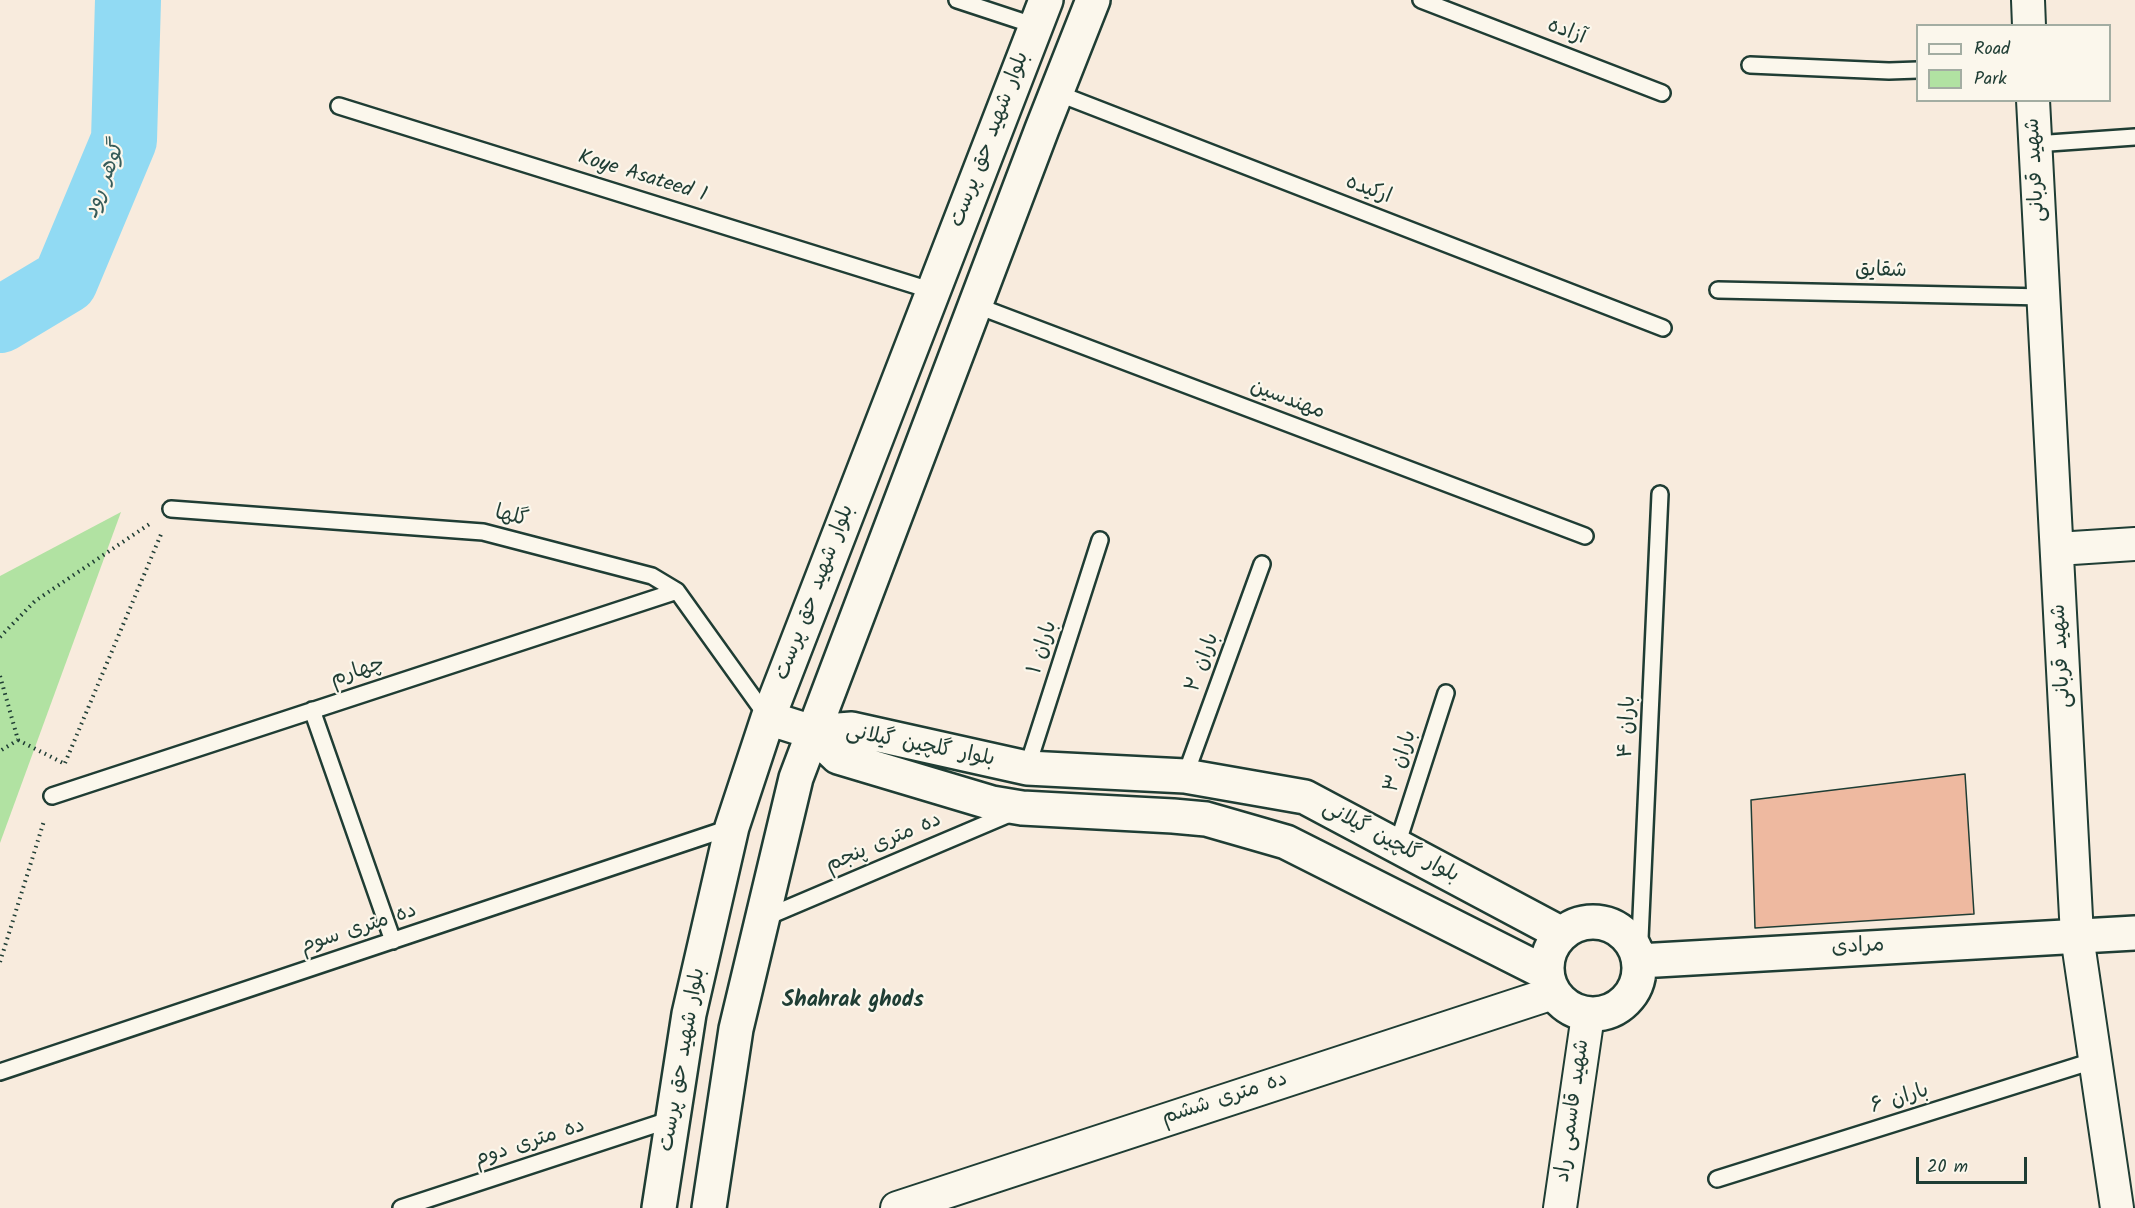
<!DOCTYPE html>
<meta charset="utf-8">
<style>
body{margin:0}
#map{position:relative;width:2135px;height:1208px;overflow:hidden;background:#f8ebdd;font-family:Kalam,sans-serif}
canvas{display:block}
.legend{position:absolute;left:1916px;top:24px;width:195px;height:78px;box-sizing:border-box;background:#fbf7ec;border:2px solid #a3ada2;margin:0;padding:8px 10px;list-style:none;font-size:18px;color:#1f3d34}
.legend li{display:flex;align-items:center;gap:12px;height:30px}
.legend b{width:30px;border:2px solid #a3ada2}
.scale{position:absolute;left:1916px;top:1157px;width:111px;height:27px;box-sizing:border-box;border:3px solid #1f3d34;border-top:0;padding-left:8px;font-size:18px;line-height:21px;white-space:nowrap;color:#1f3d34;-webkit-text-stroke:4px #fbf7ec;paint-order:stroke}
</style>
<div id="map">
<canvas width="2135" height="1208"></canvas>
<ul class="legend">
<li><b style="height:8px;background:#fbf7ec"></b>Road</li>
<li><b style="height:16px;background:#b1e2a2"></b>Park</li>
</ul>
<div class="scale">20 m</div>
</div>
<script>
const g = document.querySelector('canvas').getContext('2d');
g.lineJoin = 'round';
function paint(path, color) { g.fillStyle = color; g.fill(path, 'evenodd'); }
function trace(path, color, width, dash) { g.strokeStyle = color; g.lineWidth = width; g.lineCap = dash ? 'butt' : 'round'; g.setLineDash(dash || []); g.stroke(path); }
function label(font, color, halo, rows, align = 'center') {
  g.font = font + ' Kalam,"Playpen Sans Arabic",sans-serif'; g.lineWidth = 4.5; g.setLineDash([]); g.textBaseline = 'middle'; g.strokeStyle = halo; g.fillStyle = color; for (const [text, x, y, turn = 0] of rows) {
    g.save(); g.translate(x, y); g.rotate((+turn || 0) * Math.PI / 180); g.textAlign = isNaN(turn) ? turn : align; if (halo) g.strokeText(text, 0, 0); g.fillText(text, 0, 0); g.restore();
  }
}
paint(new Path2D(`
 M 121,512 L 0,843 L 0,576 Z`), '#b1e2a2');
trace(new Path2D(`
 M 0,320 L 65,281 L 124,140 L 128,0`), '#91daf3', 66);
const building = new Path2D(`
 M 1965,774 L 1974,914 L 1755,928 L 1751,800 Z`);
paint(building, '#eeb9a0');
trace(building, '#1f3d34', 1.5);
const lane = new Path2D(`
 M 957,0 L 1036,26
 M 1421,0 L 1662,93
 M 1750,65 L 1889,71 L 1918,70
 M 1057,93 L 1663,328
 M 339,106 L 933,291
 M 2035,144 L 2135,137
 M 1718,290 L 2044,297
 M 975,305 L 1585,536
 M 171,509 L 483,532 L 652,576 L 677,591 L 768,718
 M 312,710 L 393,941
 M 1027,768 L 1100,540
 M 1185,776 L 1262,564
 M 52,796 L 677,591
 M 1397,845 L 1446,693
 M 762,919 L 1014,812
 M 1639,961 L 1660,494
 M 0,1072 L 732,827
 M 1717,1179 L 2096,1060
 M 401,1208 L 672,1119`);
const street = new Path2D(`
 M 2028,0 L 2029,26
 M 2033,100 L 2077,936 L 2117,1208
 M 2057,549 L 2135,544
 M 897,1208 L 1553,993
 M 1560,1208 L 1588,1015`);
const secondary = new Path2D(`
 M 768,718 L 812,732 L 852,729 L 1027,768 L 1185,776 L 1305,797 L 1562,934
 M 812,732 L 838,757 L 992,803 L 1022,808 L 1173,816 L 1206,819 L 1286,842 L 1546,973
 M1547 968a46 46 0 1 1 92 0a46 46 0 1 1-92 0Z
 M 1639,961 L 2135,933
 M 659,1208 L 689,1014 L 732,827 L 768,718 L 1046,0
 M 709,1208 L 736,1029 L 796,778 L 1042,129 L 1093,0`);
trace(lane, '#1f3d34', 20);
trace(street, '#1f3d34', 36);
trace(secondary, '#1f3d34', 38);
trace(new Path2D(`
 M 0,637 L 35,601 L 151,523
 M 0,676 L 18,740 L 0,751
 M 18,740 L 63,763
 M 65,763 L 162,532
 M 0,962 L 44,821`), '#1f3d34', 4, [1.5, 4.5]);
trace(lane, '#fbf7ec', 15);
trace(street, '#fbf7ec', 32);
trace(secondary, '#fbf7ec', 33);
label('21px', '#1f3d34', '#fbf7ec', [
 ["آزاده",1566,33,21],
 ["بلوار شهید حق پرست",991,140,-69],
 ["شهید قربانی",2037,170,-93],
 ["Koye Asateed 1",642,178,17],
 ["ارکیده",1368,191,21],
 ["شقایق",1881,272,1],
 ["مهندسین",1287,401,21],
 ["گلها",511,518,14],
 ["بلوار شهید حق پرست",816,593,-69],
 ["باران ۱",1044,648,-72],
 ["شهید قربانی",2063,656,-93],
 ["باران ۲",1204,663,-70],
 ["چهارم",358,673,-18],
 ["باران ۴",1629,727,-87],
 ["بلوار گلچین گیلانی",920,747,11],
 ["باران ۳",1402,762,-72],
 ["بلوار گلچین گیلانی",1390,843,28],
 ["ده متری پنجم",884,844,-23],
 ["ده متری سوم",359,930,-18],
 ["مرادی",1858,948,-3],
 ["بلوار شهید حق پرست",684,1060,-80],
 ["ده متری ششم",1225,1100,-18],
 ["باران ۶",1900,1100,-17],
 ["شهید قاسمی راد",1574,1111,-82],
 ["ده متری دوم",530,1144,-18]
]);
label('italic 22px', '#365c5a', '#fbf7ec', [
 ["گوهر رود",106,181,-69]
]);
label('bold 22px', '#1f3d34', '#fbf7ec', [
 ["Shahrak ghods",853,1002]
]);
</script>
